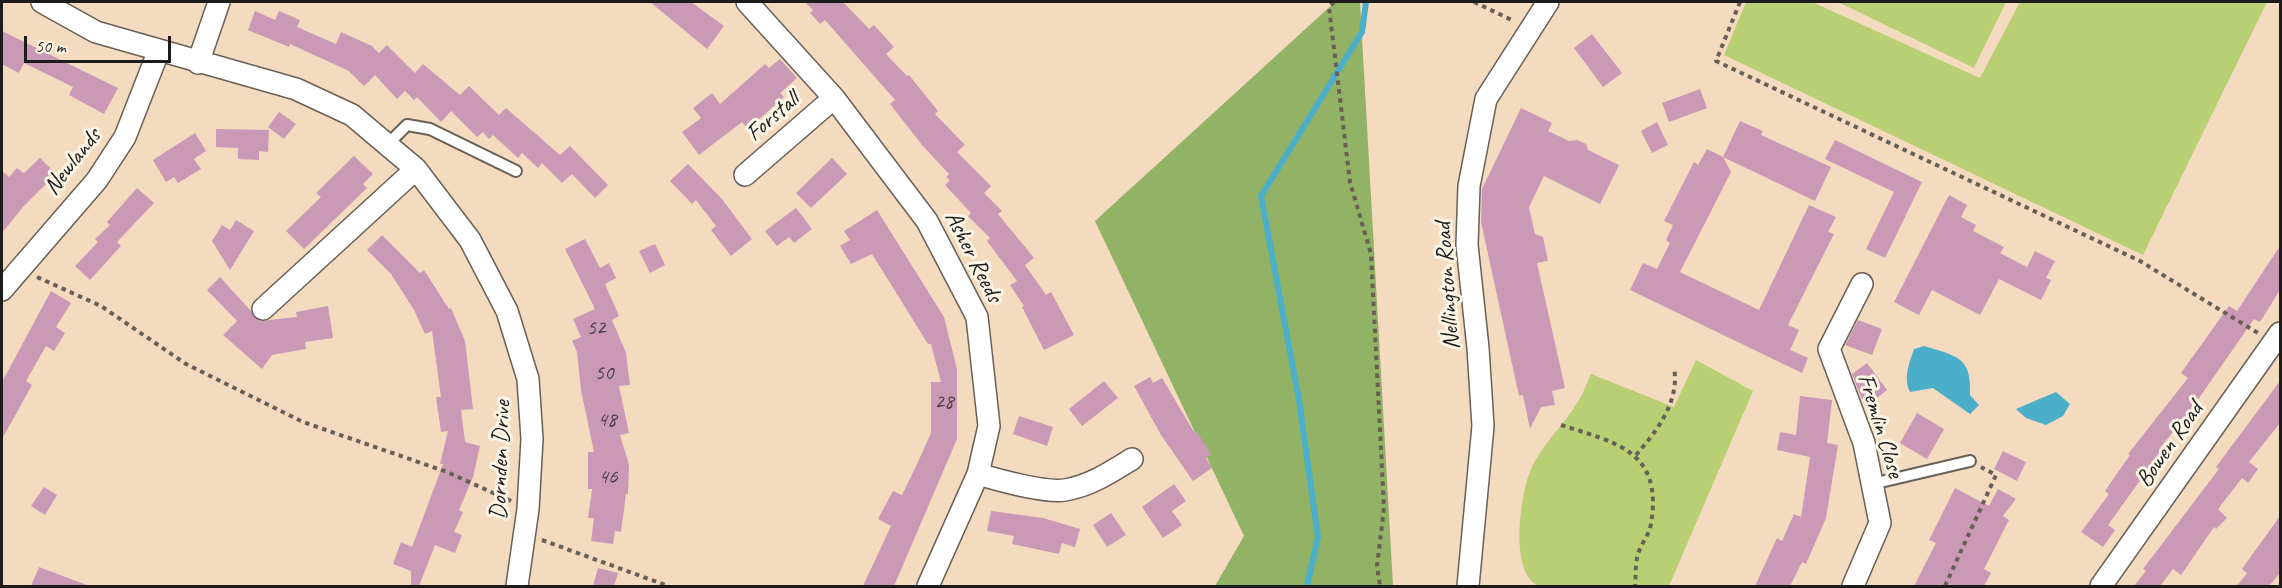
<!DOCTYPE html>
<style>
body{margin:0}
#map{position:relative;width:2282px;height:588px;overflow:hidden;background:#f4dbbf;font-family:Caveat,sans-serif}
canvas{display:block}
.frame{position:absolute;inset:0;border:3px solid #1c1c1c;pointer-events:none}
.scale{position:absolute;left:24px;top:36px;width:147px;height:27px;box-sizing:border-box;border:3px solid #1c1c1c;border-top:0;padding-left:8px;font-size:18px;line-height:21px;white-space:nowrap;color:#1c1c1c;-webkit-text-stroke:4px #fcf5e5;paint-order:stroke}
</style>
<div id="map">
<canvas width="2282" height="588"></canvas>
<div class="frame"></div>
<div class="scale">50 m</div>
</div>
<script>
const g = document.querySelector('canvas').getContext('2d');
g.lineJoin = 'round';
function paint(path, color) { g.fillStyle = color; g.fill(path, 'evenodd'); }
function trace(path, color, width, dash) { g.strokeStyle = color; g.lineWidth = width; g.lineCap = dash ? 'butt' : 'round'; g.setLineDash(dash || []); g.stroke(path); }
function label(font, color, halo, rows, align = 'center') {
  g.font = font + ' Caveat,sans-serif'; g.lineWidth = 6; g.setLineDash([]); g.textBaseline = 'middle'; g.strokeStyle = halo; g.fillStyle = color; for (const [text, x, y, turn = 0] of rows) {
    g.save(); g.translate(x, y); g.rotate((+turn || 0) * Math.PI / 180); g.textAlign = isNaN(turn) ? turn : align; if (halo) g.strokeText(text, 0, 0); g.fillText(text, 0, 0); g.restore();
  }
}
paint(new Path2D(`
 M 1746,2 L 1812,2 L 1980,78 L 2020,2 L 2267,2 L 2143,255 L 1724,55 Z
 M 1838,2 L 2006,2 L 1974,68 Z
 M 1696,360 L 1753,391 L 1669,586 L 1538,586 C 1510,571 1520,503 1528,477 C 1538,447 1564,426 1579,400 C 1584,392 1587,382 1591,374 L 1674,407 Z`), '#b8cf74');
paint(new Path2D(`
 M 1335,2 L 1360,2 L 1393,586 L 1215,586 L 1244,536 L 1095,221 Z`), '#92b266');
paint(new Path2D(`
 M 1924,346 C 1957,356 1972,357 1970,395 L 1979,405 L 1970,414 L 1933,388 L 1910,392 C 1903,378 1909,364 1914,349 Z
 M 2056,392 L 2070,404 L 2063,416 L 2046,425 L 2026,418 L 2016,409 Z`), '#4bafca');
trace(new Path2D(`
 M 1307,586 L 1318,537 L 1299,400 L 1261,196 L 1362,32 L 1366,2`), '#4bafca', 6);
paint(new Path2D(`
 M 650,2 L 691,2 L 724,26 L 707,49 Z
 M 805,2 L 843,2 L 869,29 L 874,25 L 894,47 L 886,54 L 907,76 L 909,75 L 938,111 L 935,114 L 965,145 L 957,152 L 991,186 L 984,193 L 1002,211 L 998,214 L 1034,258 L 1025,265 L 1046,295 L 1051,292 L 1074,335 L 1044,350 L 1022,307 L 1024,306 L 1010,285 L 1017,281 L 987,241 L 990,238 L 968,216 L 971,213 L 945,185 L 950,180 L 946,177 L 949,174 L 922,145 L 890,104 L 895,100 L 825,20 L 820,24 L 810,13 L 813,10 Z
 M 255,11 L 275,20 L 279,11 L 300,20 L 297,27 L 336,44 L 341,32 L 372,46 L 379,53 L 387,45 L 415,73 L 423,64 L 460,95 L 469,86 L 499,115 L 506,108 L 560,155 L 570,146 L 608,185 L 595,198 L 572,174 L 562,183 L 542,163 L 538,168 L 522,153 L 518,158 L 493,135 L 489,139 L 483,132 L 477,137 L 451,111 L 441,122 L 417,97 L 414,100 L 405,91 L 397,99 L 375,75 L 364,86 L 349,71 L 290,44 L 289,47 L 248,30 Z
 M 2,31 L 118,88 L 104,114 L 69,95 L 73,87 L 24,63 L 19,73 L 2,64 Z
 M 1592,34 L 1622,73 L 1603,87 L 1574,48 Z
 M 780,59 L 797,78 L 780,93 L 784,97 L 748,129 L 742,122 L 699,155 L 682,132 L 701,118 L 693,108 L 712,93 L 720,104 L 765,64 L 769,68 Z
 M 1700,89 L 1707,108 L 1669,122 L 1662,103 Z
 M 1521,108 L 1552,123 L 1548,131 L 1569,141 L 1577,140 L 1586,144 L 1588,150 L 1619,165 L 1600,204 L 1544,176 L 1529,207 L 1535,234 L 1543,237 L 1548,261 L 1537,263 L 1565,388 L 1552,391 L 1555,405 L 1541,407 L 1530,429 L 1523,395 L 1519,396 L 1481,222 L 1482,189 Z
 M 279,112 L 296,124 L 284,139 L 268,127 Z
 M 1740,121 L 1763,131 L 1761,135 L 1831,167 L 1815,201 L 1723,157 L 1731,172 L 1680,272 L 1759,310 L 1809,205 L 1836,217 L 1828,232 L 1834,234 L 1788,325 L 1799,330 L 1790,350 L 1808,358 L 1802,373 L 1630,290 L 1643,263 L 1657,269 L 1670,243 L 1666,240 L 1673,225 L 1664,221 L 1694,162 L 1698,165 L 1707,149 L 1723,157 Z
 M 1657,122 L 1668,145 L 1652,153 L 1641,131 Z
 M 216,129 L 269,130 L 268,152 L 259,151 L 259,160 L 238,159 L 238,148 L 216,147 Z
 M 195,133 L 206,151 L 194,159 L 201,169 L 178,183 L 174,177 L 166,182 L 153,160 Z
 M 1835,140 L 1922,182 L 1885,258 L 1866,249 L 1894,192 L 1825,159 Z
 M 354,156 L 373,174 L 363,184 L 367,188 L 304,249 L 286,231 L 321,197 L 316,193 Z
 M 40,158 L 56,174 L 23,207 L 2,233 L 2,171 L 9,177 L 17,168 L 24,173 Z
 M 832,158 L 847,174 L 811,208 L 796,193 Z
 M 688,164 L 722,199 L 752,239 L 731,256 L 711,230 L 716,226 L 696,200 L 692,204 L 670,181 Z
 M 137,188 L 154,203 L 117,242 L 121,246 L 90,280 L 75,266 L 98,242 L 95,239 L 110,225 L 107,222 Z
 M 1949,195 L 1967,205 L 1961,217 L 1976,225 L 1973,231 L 2004,247 L 2000,253 L 2027,267 L 2035,251 L 2055,261 L 2046,278 L 2051,280 L 2041,300 L 1999,279 L 1980,315 L 1932,290 L 1919,315 L 1894,302 Z
 M 796,208 L 812,229 L 794,243 L 789,237 L 777,246 L 765,231 Z
 M 877,210 L 944,317 L 957,369 L 957,439 L 894,586 L 863,586 L 891,526 L 878,519 L 893,491 L 902,495 L 918,462 L 931,433 L 931,382 L 941,382 L 931,344 L 928,344 L 872,254 L 851,264 L 840,246 L 850,240 L 844,231 Z
 M 236,220 L 254,231 L 230,270 L 212,241 L 222,225 L 230,230 Z
 M 382,235 L 420,273 L 424,270 L 449,309 L 451,308 L 465,341 L 473,409 L 461,410 L 465,442 L 480,446 L 473,477 L 459,510 L 463,512 L 454,532 L 462,535 L 455,553 L 435,545 L 419,586 L 411,586 L 411,571 L 393,564 L 401,542 L 412,547 L 443,464 L 440,464 L 448,431 L 441,432 L 436,397 L 441,397 L 432,331 L 425,334 L 414,310 L 391,274 L 367,250 Z
 M 585,239 L 600,268 L 609,263 L 616,278 L 605,284 L 619,316 L 612,320 L 626,353 L 630,385 L 619,386 L 629,433 L 620,435 L 629,465 L 628,494 L 626,494 L 621,532 L 615,531 L 613,544 L 591,541 L 594,518 L 588,518 L 592,489 L 588,489 L 588,452 L 594,452 L 581,390 L 577,352 L 572,341 L 581,337 L 573,319 L 595,309 L 565,249 Z
 M 655,244 L 665,265 L 650,273 L 639,251 Z
 M 2280,246 L 2280,290 L 2260,322 L 2254,319 L 2190,411 L 2160,448 L 2162,450 L 2108,525 L 2115,530 L 2103,547 L 2081,532 L 2109,494 L 2105,491 L 2130,455 L 2128,454 L 2188,378 L 2181,373 L 2229,306 L 2237,311 Z
 M 220,277 L 260,321 L 297,317 L 296,312 L 328,306 L 333,338 L 305,342 L 306,349 L 272,355 L 262,369 L 223,335 L 237,321 L 207,290 Z
 M 51,291 L 71,303 L 56,327 L 65,333 L 54,351 L 46,346 L 26,381 L 32,385 L 2,439 L 2,382 Z
 M 1858,320 L 1882,329 L 1872,355 L 1845,345 Z
 M 1867,363 L 1887,390 L 1867,406 L 1861,397 L 1852,374 Z
 M 1150,377 L 1153,383 L 1162,378 L 1194,432 L 1196,431 L 1211,454 L 1206,458 L 1212,468 L 1193,481 L 1161,435 L 1134,386 Z
 M 1104,381 L 1118,398 L 1082,426 L 1069,409 Z
 M 2280,381 L 2280,423 L 2249,462 L 2258,469 L 2248,483 L 2242,478 L 2218,509 L 2227,518 L 2216,529 L 2214,527 L 2181,575 L 2173,569 L 2160,586 L 2134,586 L 2146,571 L 2143,569 L 2219,469 L 2216,467 Z
 M 1800,396 L 1832,400 L 1827,443 L 1838,445 L 1826,518 L 1806,564 L 1802,562 L 1790,586 L 1755,586 L 1777,538 L 1782,541 L 1794,514 L 1801,517 L 1810,457 L 1777,450 L 1780,432 L 1796,435 Z
 M 1917,413 L 1944,429 L 1927,459 L 1900,443 Z
 M 1019,416 L 1053,427 L 1047,446 L 1013,434 Z
 M 2003,451 L 2026,462 L 2017,481 L 1994,469 Z
 M 1174,484 L 1186,501 L 1172,511 L 1182,525 L 1163,538 L 1142,507 Z
 M 44,487 L 57,495 L 45,515 L 31,506 Z
 M 1955,488 L 1989,506 L 1998,489 L 2016,499 L 2003,516 L 2009,520 L 1984,569 L 1991,573 L 1984,586 L 1914,586 L 1936,543 L 1929,540 Z
 M 991,511 L 1043,518 L 1080,529 L 1075,547 L 1062,543 L 1059,554 L 1012,544 L 1014,536 L 987,531 Z
 M 1111,513 L 1126,535 L 1107,547 L 1093,525 Z
 M 2280,516 L 2280,573 L 2269,586 L 2237,586 L 2247,573 L 2242,569 Z
 M 39,567 L 87,585 L 87,586 L 31,586 Z
 M 598,568 L 618,573 L 614,586 L 593,586 Z`), '#c999b6');
const service = new Path2D(`
 M 387,145 L 407,125 L 430,129 L 516,171
 M 1872,484 L 1970,461`);
const minor = new Path2D(`
 M 42,2 L 96,32 L 296,89 L 352,115 L 416,169 L 470,240 L 507,311 L 528,379 L 532,439 L 528,509 L 517,586
 M 747,2 L 834,98 L 927,221 L 977,317 L 989,426 L 978,474 L 928,586
 M 198,63 L 219,2
 M 745,175 L 834,98
 M 2,290 L 97,180 L 125,137 L 159,50
 M 263,309 L 416,169
 M 978,474 C 998,480 1045,493 1065,490 C 1090,486 1111,472 1132,459
 M 1468,586 L 1483,426 L 1478,348 L 1467,245 L 1469,186 L 1486,99 L 1548,2
 M 1853,586 L 1880,523 L 1864,443 L 1829,349 L 1862,284
 M 2101,586 L 2280,333`);
trace(service, '#685f55', 14);
trace(minor, '#685f55', 24);
trace(new Path2D(`
 M 1334,2 L 1329,7 L 1350,182 L 1371,254 L 1384,508 L 1377,566 L 1380,586
 M 1474,2 L 1514,21
 M 1740,2 L 1716,61 L 2140,261 L 2258,333
 M 37,277 L 101,306 L 186,364 L 303,422 L 447,472 L 511,501
 M 1561,425 C 1617,443 1663,451 1651,524 C 1649,535 1641,544 1638,554 C 1635,564 1636,576 1635,586
 M 1636,455 C 1657,431 1680,401 1674,368
 M 542,540 L 668,586
 M 1945,586 L 1996,475 L 1981,467`), '#685f55', 4, [4.5, 4.5]);
trace(service, '#fff', 10);
trace(minor, '#fff', 21);
label('21px', '#473b42', null, [
 ["52",596,328],
 ["50",604,373],
 ["28",944,402],
 ["48",607,420],
 ["46",608,477]
]);
label('24px', '#1c1c1c', '#fcf5e5', [
 ["Forstall",773,117,-41],
 ["Newlands",73,162,-52],
 ["Asher Reeds",973,257,63],
 ["Nellington Road",1448,286,-94],
 ["Fremlin Close",1880,426,73],
 ["Bowen Road",2170,445,-55],
 ["Dornden Drive",501,460,-88]
]);
</script>
